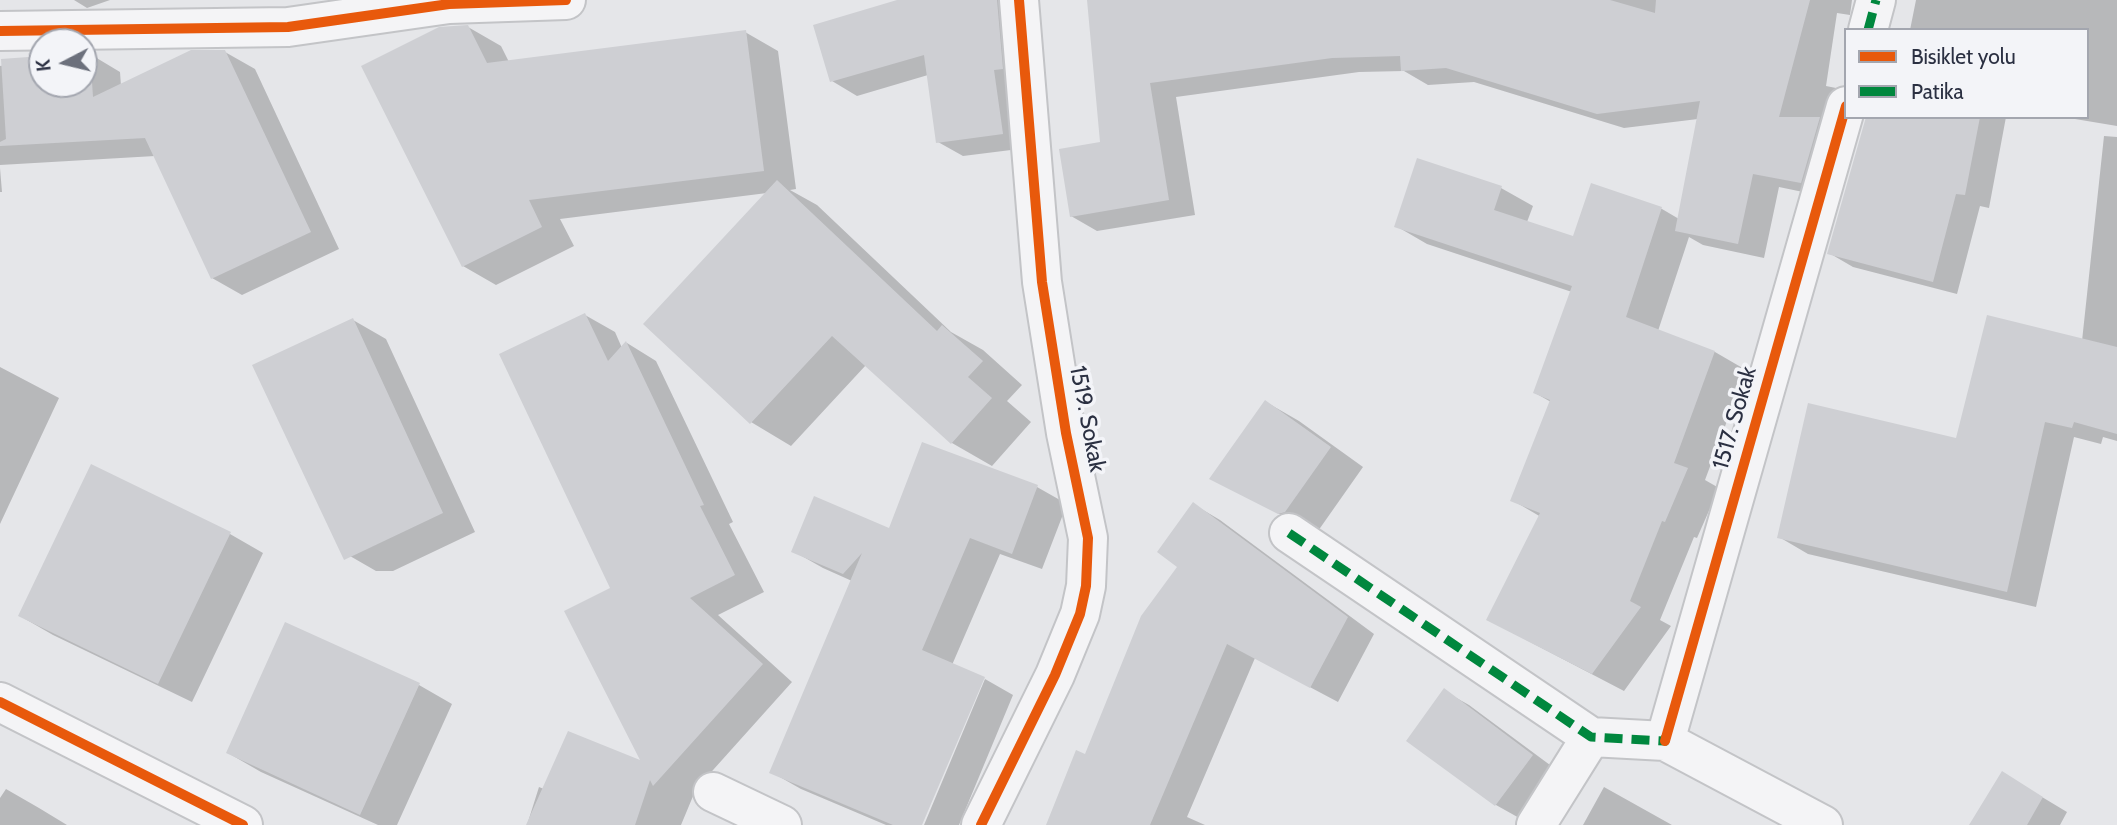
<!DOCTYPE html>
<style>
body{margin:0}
#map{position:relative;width:2117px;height:825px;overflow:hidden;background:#e5e6e9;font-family:Cabin,sans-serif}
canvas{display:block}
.legend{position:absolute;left:1844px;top:28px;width:245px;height:91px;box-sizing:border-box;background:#f3f4f8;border:2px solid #a3a6af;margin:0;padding:9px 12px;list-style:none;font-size:21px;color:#2b3042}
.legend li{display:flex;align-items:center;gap:14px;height:35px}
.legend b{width:35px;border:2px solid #a3a6af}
.north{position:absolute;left:28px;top:28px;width:70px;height:70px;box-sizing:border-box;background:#f3f4f8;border:2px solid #a3a6af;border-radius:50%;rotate:263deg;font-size:19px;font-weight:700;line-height:28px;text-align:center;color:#2b3042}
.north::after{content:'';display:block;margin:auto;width:24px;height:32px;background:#6c707c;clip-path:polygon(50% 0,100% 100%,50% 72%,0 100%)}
</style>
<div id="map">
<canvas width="2117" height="825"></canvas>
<ul class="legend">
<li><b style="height:9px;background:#e8590c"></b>Bisiklet yolu</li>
<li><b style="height:9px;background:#00873e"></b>Patika</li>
</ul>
<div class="north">K</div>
</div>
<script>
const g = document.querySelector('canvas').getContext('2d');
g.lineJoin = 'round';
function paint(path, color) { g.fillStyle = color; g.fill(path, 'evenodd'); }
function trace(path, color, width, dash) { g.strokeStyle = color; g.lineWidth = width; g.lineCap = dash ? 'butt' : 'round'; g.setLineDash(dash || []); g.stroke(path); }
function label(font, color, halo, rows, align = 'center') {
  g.font = font + ' Cabin,sans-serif'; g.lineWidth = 7; g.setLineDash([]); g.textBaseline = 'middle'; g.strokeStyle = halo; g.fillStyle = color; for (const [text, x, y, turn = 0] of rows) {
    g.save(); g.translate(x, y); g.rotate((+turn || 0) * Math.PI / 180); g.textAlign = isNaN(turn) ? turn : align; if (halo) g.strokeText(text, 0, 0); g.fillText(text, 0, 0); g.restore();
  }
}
paint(new Path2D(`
 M 74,0 L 110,0 L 87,8 Z
 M 903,0 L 1019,0 L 1027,148 L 963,156 L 938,142 L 928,75 L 857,96 L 832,81 Z
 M 1088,0 L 1852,0 L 1850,15 L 1837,13 L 1826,86 L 1836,88 L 1846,94 L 1827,197 L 1779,187 L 1764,258 L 1703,245 L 1689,237 L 1658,331 L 1715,352 L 1746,370 L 1705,480 L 1719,488 L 1697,538 L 1694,537 L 1660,620 L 1671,626 L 1624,691 L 1488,620 L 1541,517 L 1512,500 L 1551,402 L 1535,393 L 1572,292 L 1427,244 L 1396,226 L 1418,160 L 1501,188 L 1533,206 L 1527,222 L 1575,238 L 1592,185 L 1662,209 L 1679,219 L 1698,119 L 1624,128 L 1474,82 L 1428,85 L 1404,71 L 1359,72 L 1176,97 L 1195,215 L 1097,231 L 1071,216 L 1101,144 Z
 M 1916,0 L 2117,0 L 2117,126 L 2063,117 L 2087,117 L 2087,30 L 1910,30 Z
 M 468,27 L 501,46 L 509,62 L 745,32 L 778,51 L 796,189 L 790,190 L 817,205 L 951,332 L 983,350 L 1022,385 L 1007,401 L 1031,422 L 992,466 L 952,443 L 866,365 L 791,446 L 751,422 L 767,193 L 560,219 L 574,246 L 496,285 L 463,266 Z
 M 225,52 L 255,69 L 339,249 L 242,295 L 212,278 L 155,156 L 0,165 L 0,66 L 42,58 L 42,84 L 84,84 L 84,55 L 90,54 L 120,72 L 121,86 Z
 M 1867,117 L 2006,117 L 1989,208 L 1980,206 L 1957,294 L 1853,267 L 1829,253 Z
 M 2104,136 L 2117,137 L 2117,441 L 2103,437 L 2101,444 L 2074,437 L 2036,607 L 1808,554 L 1779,537 L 1957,440 L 2082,341 Z
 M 0,168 L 2,192 L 0,192 Z
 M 585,315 L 615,332 L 622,348 L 627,343 L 656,361 L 733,522 L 729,524 L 764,592 L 718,615 L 792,682 L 696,789 L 681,825 L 527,825 L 539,787 L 544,789 L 643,764 L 612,589 Z
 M 353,320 L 386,339 L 475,532 L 393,571 L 376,571 L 343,552 Z
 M 0,367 L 59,398 L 0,524 Z
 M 1266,402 L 1299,421 L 1363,467 L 1318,531 L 1313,532 L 1212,478 Z
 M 92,467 L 230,534 L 263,553 L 192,702 L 53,635 L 20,616 Z
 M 1037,487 L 1067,504 L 1042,569 L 1000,554 L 952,665 L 985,679 L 982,679 L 920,825 L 886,825 L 801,789 L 771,772 L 852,581 L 823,568 L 793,551 L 890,531 Z
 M 1193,504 L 1220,520 L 1374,634 L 1338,702 L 1255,658 L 1187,817 L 1205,825 L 1048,825 L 1086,756 L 1179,567 Z
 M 299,630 L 419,685 L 452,704 L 397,825 L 378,825 L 261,772 L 228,753 Z
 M 985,679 L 1013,695 L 959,825 L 924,825 Z
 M 1444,691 L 1469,705 L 1550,765 L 1550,780 L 1521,819 L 1496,805 L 1409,740 Z
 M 1604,787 L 1672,825 L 1583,825 Z
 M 2027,788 L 2067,812 L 2060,825 L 1971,825 Z
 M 6,789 L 39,808 L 67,825 L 0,825 L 0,798 Z`), '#0003');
paint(new Path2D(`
 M 897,0 L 997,0 L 1003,69 L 994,70 L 1003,134 L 936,143 L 924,55 L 830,82 L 813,25 Z
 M 1087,0 L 1610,0 L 1655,13 L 1656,0 L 1810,0 L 1779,117 L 1820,117 L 1801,183 L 1753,174 L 1738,244 L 1675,231 L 1700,101 L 1597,114 L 1446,68 L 1401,71 L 1400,56 L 1332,58 L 1150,83 L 1169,200 L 1070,217 L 1059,149 L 1100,142 Z
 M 468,25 L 487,63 L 746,30 L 764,171 L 529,200 L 542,227 L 462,267 L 361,66 L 439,27 Z
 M 191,50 L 225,50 L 311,232 L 211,279 L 145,138 L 0,146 L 0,142 L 6,139 L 1,59 L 42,56 L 42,84 L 84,84 L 84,53 L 90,53 L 93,97 Z
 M 1866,117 L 1980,117 L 1965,195 L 1956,194 L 1933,282 L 1827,254 Z
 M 1417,158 L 1502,186 L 1494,210 L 1573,236 L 1591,183 L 1662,207 L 1626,317 L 1715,351 L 1674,463 L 1688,468 L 1665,522 L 1662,521 L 1630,601 L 1641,607 L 1592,674 L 1486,620 L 1540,513 L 1510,501 L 1550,400 L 1533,393 L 1572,286 L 1394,227 Z
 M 777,180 L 937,331 L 942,325 L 983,361 L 968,377 L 992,398 L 951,444 L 832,336 L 750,424 L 643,324 Z
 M 585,313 L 608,361 L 626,341 L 704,505 L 700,506 L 735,575 L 690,598 L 763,664 L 653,786 L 650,780 L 635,825 L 526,825 L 568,731 L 640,760 L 564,611 L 610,588 L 499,354 Z
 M 1987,315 L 2117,347 L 2117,434 L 2074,422 L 2072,428 L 2045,422 L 2007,592 L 1777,538 L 1808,403 L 1956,438 Z
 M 353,318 L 443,513 L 344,560 L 252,365 Z
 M 1265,400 L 1331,447 L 1285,512 L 1278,514 L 1209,479 Z
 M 922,442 L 1038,485 L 1012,554 L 970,538 L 922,650 L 985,677 L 922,825 L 893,825 L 769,773 L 862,553 L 843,574 L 791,552 L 814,496 L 889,528 Z
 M 91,464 L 231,532 L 158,684 L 18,616 Z
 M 1193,502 L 1348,617 L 1310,688 L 1227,644 L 1150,825 L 1046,825 L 1076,750 L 1085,754 L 1141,616 L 1177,567 L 1157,552 Z
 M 285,622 L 420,683 L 360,815 L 226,753 Z
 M 1444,688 L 1533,755 L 1495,806 L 1406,741 Z
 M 2002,771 L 2043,797 L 2027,825 L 1969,825 Z`), '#cecfd3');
const minor = new Path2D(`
 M 1868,30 L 1876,0
 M 0,31 L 288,27 L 449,4 L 566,0
 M 1289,533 L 1591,737 L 1665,741 L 1823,825
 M 0,702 L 243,825
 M 1665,741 L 1846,106
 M 713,792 L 782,825
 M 981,825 L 1055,675 L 1080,614 L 1086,586 L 1088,538 L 1066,433 L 1042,282 L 1019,0
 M 1536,825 L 1591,737`);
trace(minor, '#c3c4c7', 42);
trace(minor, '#f4f4f6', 38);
trace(new Path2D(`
 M 1868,30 L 1876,0
 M 1289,533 L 1591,737 L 1665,741 L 1666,736`), '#00873e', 9, [18, 9]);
trace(new Path2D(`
 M 0,31 L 288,27 L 449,4 L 566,0
 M 0,702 L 243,825
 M 1665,741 L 1846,106
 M 981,825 L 1055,675 L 1080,614 L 1086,586 L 1088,538 L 1066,433 L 1042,282 L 1019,0`), '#e8590c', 10);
label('23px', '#2b3042', '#f3f4f8', [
 ["1517. Sokak",1735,418,-74],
 ["1519. Sokak",1087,419,79]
]);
</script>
